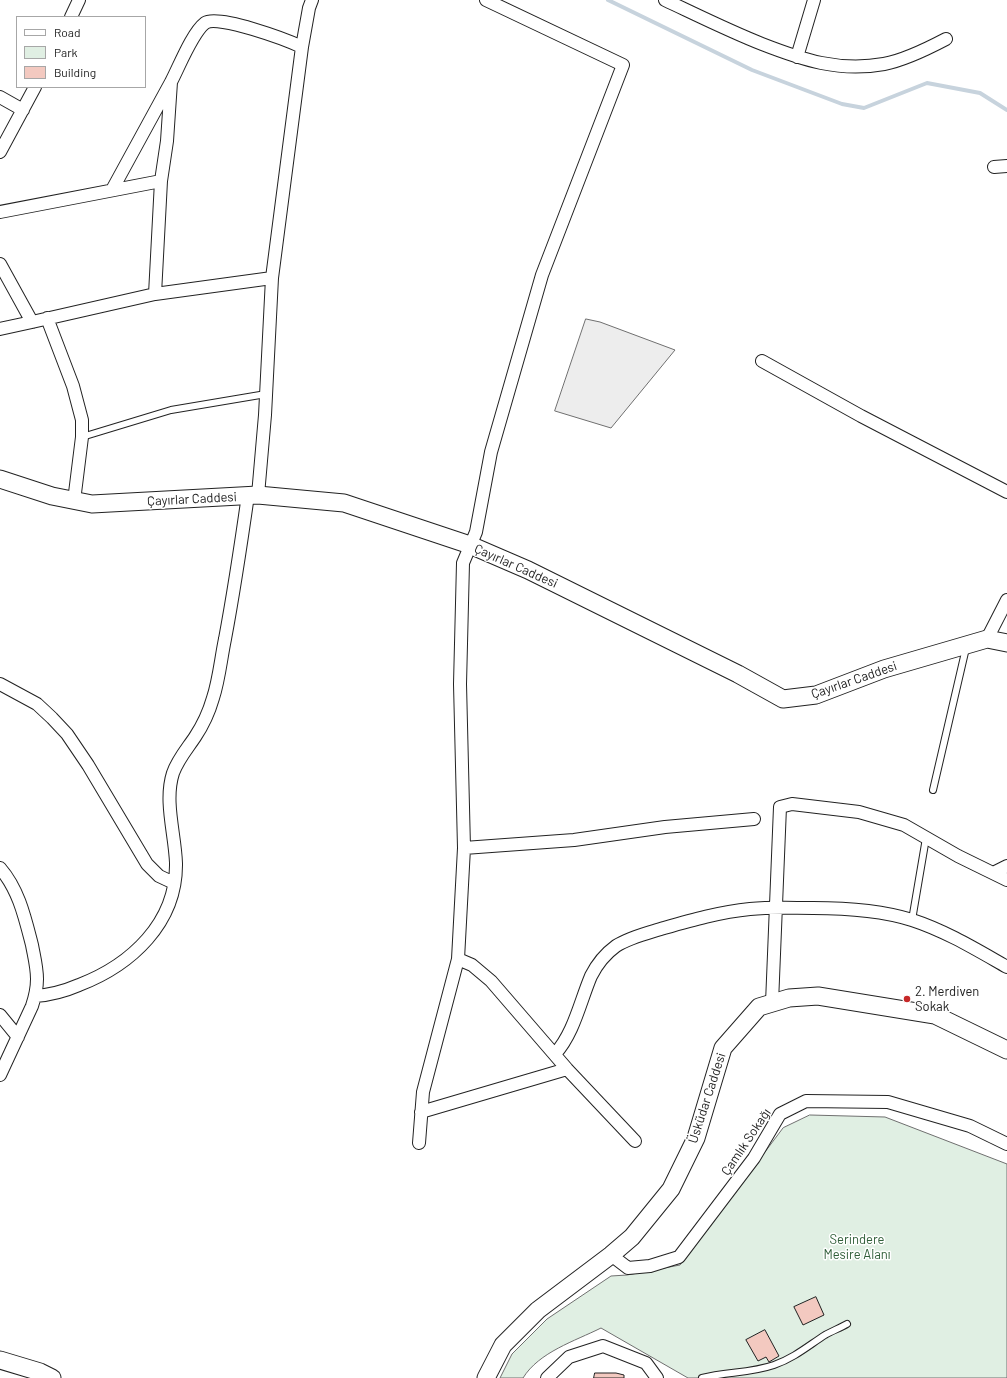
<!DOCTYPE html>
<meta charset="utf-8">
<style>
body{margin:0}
#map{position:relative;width:1007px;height:1378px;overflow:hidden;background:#fff;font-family:Barlow,sans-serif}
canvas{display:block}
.legend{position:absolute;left:16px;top:16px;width:130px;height:72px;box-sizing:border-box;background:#fff;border:1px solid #a7a7a7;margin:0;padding:5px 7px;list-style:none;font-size:12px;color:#222}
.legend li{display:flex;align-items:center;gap:8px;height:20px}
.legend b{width:20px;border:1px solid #a7a7a7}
</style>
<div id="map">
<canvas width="1007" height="1378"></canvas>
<ul class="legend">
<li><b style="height:5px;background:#fff"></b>Road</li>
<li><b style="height:11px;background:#e0efe3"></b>Park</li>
<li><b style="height:11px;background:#f3c9c0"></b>Building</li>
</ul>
</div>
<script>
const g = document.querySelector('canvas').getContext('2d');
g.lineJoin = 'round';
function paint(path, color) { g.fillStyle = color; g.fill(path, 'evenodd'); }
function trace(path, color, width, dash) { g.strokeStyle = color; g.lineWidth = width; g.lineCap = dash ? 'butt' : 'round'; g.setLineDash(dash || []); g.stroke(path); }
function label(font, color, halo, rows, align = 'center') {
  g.font = font + ' Barlow,sans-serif'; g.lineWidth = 3; g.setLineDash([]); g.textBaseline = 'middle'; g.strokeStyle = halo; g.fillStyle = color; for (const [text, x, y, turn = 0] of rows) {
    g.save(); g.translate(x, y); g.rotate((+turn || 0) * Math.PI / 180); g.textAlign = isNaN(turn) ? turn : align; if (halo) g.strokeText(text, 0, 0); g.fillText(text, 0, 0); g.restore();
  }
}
const green = new Path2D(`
 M 810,1115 L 885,1117 L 1007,1164 L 1007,1378 L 688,1378 L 601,1328 C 575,1341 539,1352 523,1378 L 500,1378 L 512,1354 L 547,1319 L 611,1276 L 627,1275 L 680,1265 L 783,1128 Z`);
paint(green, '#e0efe3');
trace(green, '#6f6f6f', 1);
const parking = new Path2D(`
 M 586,319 L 600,322 L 675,350 L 611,428 L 555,411 Z`);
paint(parking, '#ededed');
trace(parking, '#6f6f6f', 1);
trace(new Path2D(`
 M 608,0 L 752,70 L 842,104 L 864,108 L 927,83 L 980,93 L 1007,110`), '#c7d3dd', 4);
const building = new Path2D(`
 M 816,1297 L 824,1315 L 803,1325 L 794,1307 Z
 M 765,1330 L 779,1356 L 769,1362 L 766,1357 L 758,1361 L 746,1340 Z
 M 595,1373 L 616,1373 L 624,1375 L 624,1378 L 594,1378 Z`);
paint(building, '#f3c9c0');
trace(building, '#222', 1);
const lane = new Path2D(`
 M 82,437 L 171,410 L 266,394
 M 933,790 L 966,648
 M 912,920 L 926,838
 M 702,1378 C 726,1372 751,1373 774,1365 C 794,1358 808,1346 825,1335 C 832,1331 840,1328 847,1324`);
const street = new Path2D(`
 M 665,0 C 697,15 729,31 762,44 C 803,60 839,72 884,64 C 905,60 927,49 946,39
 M 71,17 L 79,0
 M 797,57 L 814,0
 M 171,82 C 179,67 192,33 205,23 C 218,14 287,40 302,47
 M 0,97 L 23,110
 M 0,152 L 35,87
 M 994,167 L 1007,166
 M 112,190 L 171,82 L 167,141 L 161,181 L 155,294
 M 0,212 L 161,181
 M 0,264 L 32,322 L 0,329
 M 47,318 L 73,386 L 82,420 L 82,437 L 74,501
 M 32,322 L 155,294 L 272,278
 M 762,361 L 861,416 L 1007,492
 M 258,495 L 265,415 L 272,278 L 302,47 L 309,8 L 312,0
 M 987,639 L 1007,600
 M 0,684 L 37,704 L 52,718 L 67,734 L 88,765 L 147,864 L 159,876 L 174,883
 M 464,848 L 574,840 L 665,827 L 754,819
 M 0,868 C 19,890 25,918 32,945 C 34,956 37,967 37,979 C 37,988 35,997 32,1006 L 0,1075
 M 993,873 L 1007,866
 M 458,959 L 472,965 L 491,981 L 567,1069 L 635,1141
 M 35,996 C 51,995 65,991 79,985 C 131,965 177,923 176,863 C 175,834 164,801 173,773 C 178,759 187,749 195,737 C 203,725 209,712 213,698 C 219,680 221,658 225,639 C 234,591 241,544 248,495
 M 772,1003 L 780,807 L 792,804 L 859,812 L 904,825 L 958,856 L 1007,880
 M 0,1015 L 18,1037
 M 555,1054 C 574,1033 580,1002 591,976 C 597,964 605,954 616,946 C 630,937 648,933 664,928 C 692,920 720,912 750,909 C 771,907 792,908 813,908 C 847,908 880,910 912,920 C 946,931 977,950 1007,967
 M 421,1112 L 567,1069
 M 419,1143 L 423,1092 L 458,959 L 464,848 L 460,684 L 463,563 L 476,532 L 491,452 L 542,275 L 623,65 L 486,0
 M 611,1255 L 628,1268 L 650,1266 L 679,1257 L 754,1158 L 780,1114 L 806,1101 L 888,1102 L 970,1126 L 1007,1144
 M 547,1378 L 569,1357 L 603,1346 L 646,1363 L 657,1378`);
const secondary = new Path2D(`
 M 0,479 L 52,496 L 92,504 L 258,495 L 344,503 L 470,545 L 528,570 L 738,674 L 783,699 L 816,695 L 884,669 L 987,639 L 1007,643
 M 0,1360 L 40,1372 L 52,1378
 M 486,1378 L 503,1345 L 538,1310 L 611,1255 L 632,1237 L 671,1189 L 696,1138 L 723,1048 L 759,1007 L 789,998 L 818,996 L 935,1015 L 1007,1050`);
trace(lane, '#222', 8);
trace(street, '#222', 14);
trace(secondary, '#222', 19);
trace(lane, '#fff', 6);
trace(street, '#fff', 12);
trace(secondary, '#fff', 17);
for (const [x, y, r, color] of [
 [907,999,4,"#c62828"]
]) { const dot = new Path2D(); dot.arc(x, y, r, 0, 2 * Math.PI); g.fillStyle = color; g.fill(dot); trace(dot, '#fff', 1.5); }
label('13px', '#222', '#fff', [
 ["Çayırlar Caddesi",192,499,-3],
 ["Çayırlar Caddesi",516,566,24],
 ["Çayırlar Caddesi",854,680,-19],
 ["Üsküdar Caddesi",707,1098,-72],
 ["Çamlık Sokağı",746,1142,-56]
]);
label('13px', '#222', '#fff', [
 ["2. Merdiven",915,992],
 ["Sokak",915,1007]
], 'left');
label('13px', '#2f5e38', '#fff', [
 ["Serindere",857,1240],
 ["Mesire Alanı",857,1255]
]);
</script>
